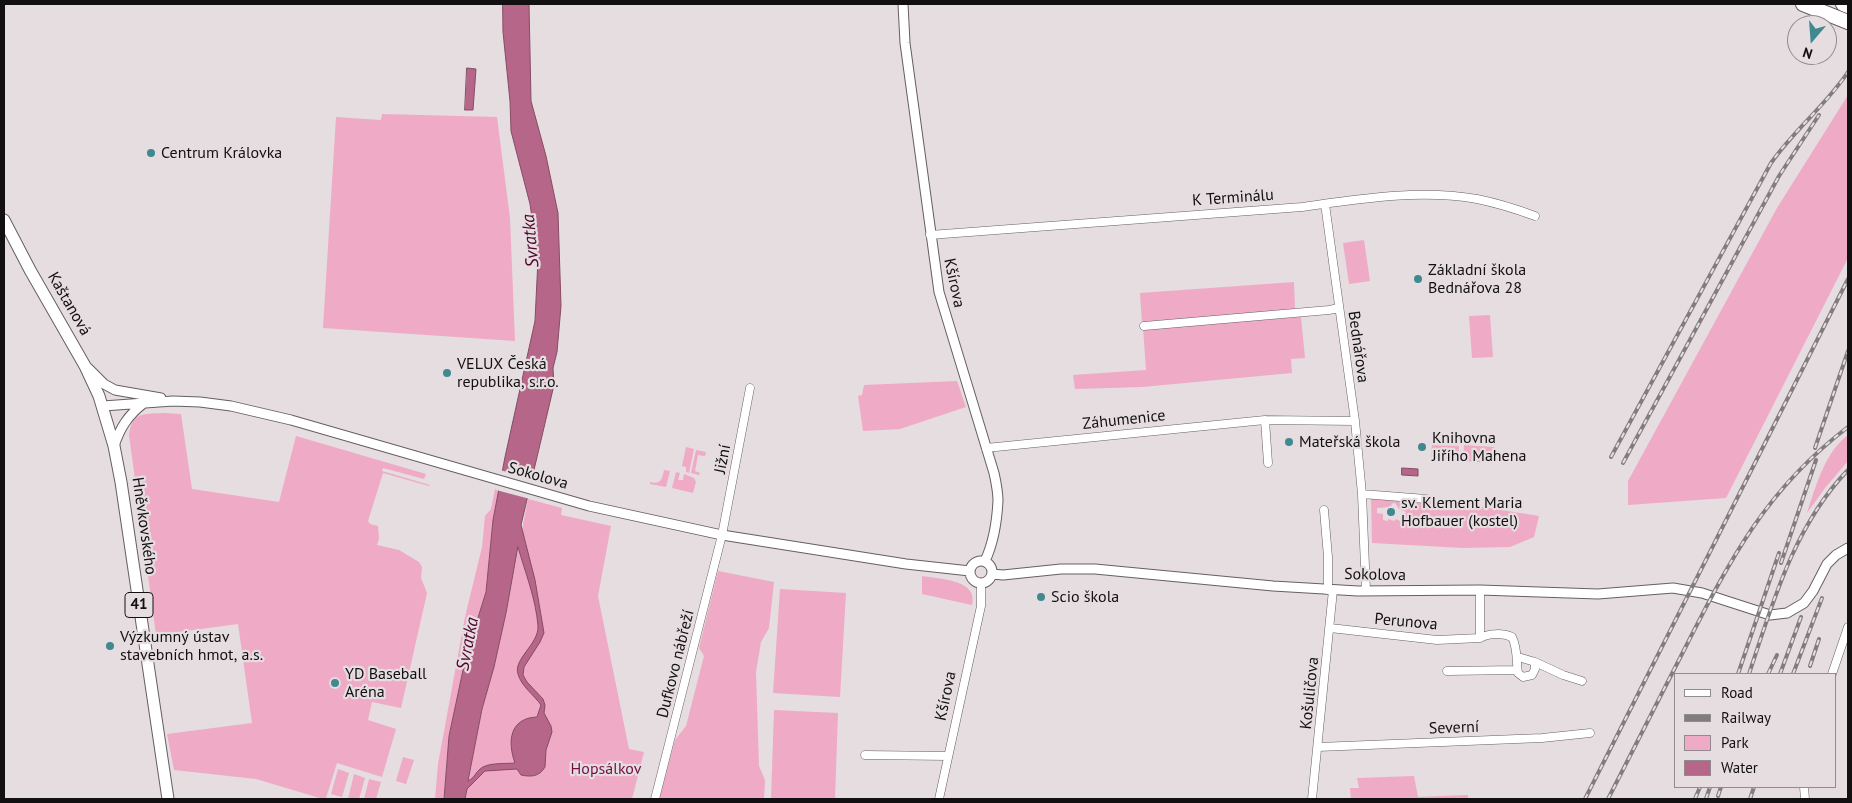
<!DOCTYPE html>
<meta charset="utf-8">
<style>
body{margin:0}
#map{position:relative;width:1852px;height:803px;overflow:hidden;background:#e5dde0;font-family:"PT Sans",sans-serif}
canvas{display:block}
.frame{position:absolute;inset:0;border:5px solid #121010;pointer-events:none}
.legend{position:absolute;left:1674px;top:673px;width:162px;height:115px;box-sizing:border-box;background:#e5dde0;border:1px solid #918b8d;margin:0;padding:6px 9px;list-style:none;font-size:15px;color:#121010}
.legend li{display:flex;align-items:center;gap:10px;height:25px}
.legend b{width:25px;border:1px solid #918b8d}
.north{position:absolute;left:1787px;top:15px;width:50px;height:50px;box-sizing:border-box;background:#e5dde0;border:1px solid #918b8d;border-radius:50%;rotate:198deg;font-size:14px;font-weight:700;line-height:20px;text-align:center;color:#121010}
.north::after{content:'';display:block;margin:auto;width:18px;height:22px;background:#41888f;clip-path:polygon(50% 0,100% 100%,50% 72%,0 100%)}
</style>
<div id="map">
<canvas width="1852" height="803"></canvas>
<div class="frame"></div>
<ul class="legend">
<li><b style="height:6px;background:#fff"></b>Road</li>
<li><b style="height:6px;background:#817c7e"></b>Railway</li>
<li><b style="height:14px;background:#efaac5"></b>Park</li>
<li><b style="height:14px;background:#b66688"></b>Water</li>
</ul>
<div class="north">N</div>
</div>
<script>
const g = document.querySelector('canvas').getContext('2d');
g.lineJoin = 'round';
function paint(path, color) { g.fillStyle = color; g.fill(path, 'evenodd'); }
function trace(path, color, width, dash) { g.strokeStyle = color; g.lineWidth = width; g.lineCap = dash ? 'butt' : 'round'; g.setLineDash(dash || []); g.stroke(path); }
function label(font, color, halo, rows, align = 'center') {
  g.font = font + ' "PT Sans",sans-serif'; g.lineWidth = 4.5; g.setLineDash([]); g.textBaseline = 'middle'; g.strokeStyle = halo; g.fillStyle = color; for (const [text, x, y, turn = 0] of rows) {
    g.save(); g.translate(x, y); g.rotate((+turn || 0) * Math.PI / 180); g.textAlign = isNaN(turn) ? turn : align; if (halo) g.strokeText(text, 0, 0); g.fillText(text, 0, 0); g.restore();
  }
}
paint(new Path2D(`
 M 1848,95 L 1848,258 L 1726,498 L 1628,505 L 1628,481 L 1777,208 Z
 M 382,114 L 497,117 L 510,218 L 515,341 L 323,328 L 336,117 L 381,120 Z
 M 1364,240 L 1370,281 L 1349,284 L 1343,243 Z
 M 1294,282 L 1295,310 L 1142,323 L 1140,293 Z
 M 1490,315 L 1493,357 L 1472,358 L 1469,316 Z
 M 1301,317 L 1305,358 L 1291,359 L 1292,373 L 1142,387 L 1075,389 L 1073,375 L 1146,370 L 1143,328 Z
 M 957,381 L 966,407 L 900,429 L 863,431 L 858,396 L 862,395 L 864,385 Z
 M 163,413 L 181,414 L 192,489 L 279,502 L 296,436 L 426,474 L 424,479 L 383,468 L 382,471 L 430,485 L 429,486 L 383,473 L 368,521 L 370,524 L 378,526 L 379,539 L 377,545 L 399,550 L 419,562 L 422,567 L 421,578 L 427,593 L 401,708 L 372,702 L 368,720 L 396,729 L 382,777 L 337,763 L 326,798 L 329,799 L 323,799 L 256,779 L 174,770 L 167,734 L 252,723 L 238,624 L 156,635 L 129,435 C 132,412 143,414 163,413 Z
 M 1848,435 L 1848,461 L 1825,488 L 1807,513 C 1816,486 1825,452 1848,435 Z
 M 1432,445 L 1459,446 L 1458,461 L 1431,459 Z
 M 1464,445 L 1494,447 L 1492,463 L 1463,461 Z
 M 686,447 L 694,449 L 689,473 L 686,472 L 686,467 L 682,466 Z
 M 696,450 L 706,452 L 705,456 L 698,455 L 695,471 L 700,473 L 699,475 L 691,473 Z
 M 664,470 L 670,471 L 666,487 L 650,484 L 650,482 C 661,485 662,479 664,470 Z
 M 676,472 L 680,473 L 678,480 L 683,480 L 684,474 L 694,478 L 696,482 L 693,493 L 672,488 Z
 M 495,489 L 499,490 L 493,520 L 486,592 L 466,656 L 449,736 L 444,799 L 435,799 L 438,764 L 465,617 L 482,547 L 485,516 L 491,509 Z
 M 1371,497 L 1464,504 L 1539,516 L 1534,537 L 1510,547 L 1463,548 L 1372,543 ZM 1393,503 L 1395,503 L 1399,509 L 1406,512 L 1402,522 L 1396,519 L 1394,521 L 1388,519 L 1388,521 L 1383,520 L 1383,514 L 1377,513 L 1377,508 L 1390,507 Z
 M 528,499 L 562,508 L 561,515 L 611,526 L 598,596 L 629,749 L 644,752 L 632,799 L 465,799 L 482,709 L 494,667 L 506,613 Z
 M 718,571 L 774,582 L 769,628 L 761,642 L 756,672 L 759,766 L 765,780 L 764,799 L 659,799 L 675,740 L 686,726 L 704,656 L 699,648 Z
 M 922,576 C 938,579 979,579 972,605 L 922,594 Z
 M 780,589 L 846,593 L 840,697 L 773,693 Z
 M 774,710 L 838,713 L 835,799 L 771,799 Z
 M 403,757 L 414,760 L 406,784 L 396,781 Z
 M 338,769 L 349,773 L 342,797 L 331,794 Z
 M 354,774 L 365,778 L 359,799 L 348,799 Z
 M 1414,776 L 1418,797 L 1468,795 L 1468,799 L 1351,799 L 1350,788 L 1359,788 L 1357,778 Z
 M 369,779 L 381,782 L 376,799 L 364,799 Z`), '#efaac5');
const water = new Path2D(`
 M 503,4 L 529,4 L 531,101 L 546,156 L 558,213 L 561,306 L 557,352 L 553,368 L 554,385 L 521,525 L 535,580 L 544,633 L 540,642 L 524,667 L 523,675 L 527,682 L 543,699 L 545,705 L 544,713 L 551,726 L 552,732 L 546,750 L 545,767 C 539,777 531,777 521,775 L 517,769 L 485,771 L 467,789 L 465,799 L 444,799 L 449,736 L 466,656 L 486,592 L 493,520 L 505,457 L 535,321 L 538,259 L 530,204 L 511,131 L 510,101 L 503,32 ZM 518,547 C 525,572 536,599 538,626 C 539,644 513,659 518,674 C 521,686 534,695 541,705 L 537,717 C 510,718 507,741 515,763 C 505,764 486,762 479,770 C 474,775 475,777 468,781 L 482,709 L 494,667 L 506,613 Z
 M 467,68 L 476,69 L 473,110 L 465,110 Z
 M 1402,468 L 1418,469 L 1418,476 L 1402,475 Z`);
paint(water, '#b66688');
trace(water, '#854c64', 1);
paint(new Path2D(`
 M 500,470 L 535,480 L 530,499 L 496,490 Z`), '#e5dde0');
const minor = new Path2D(`
 M 1325,204 L 1355,421 L 1362,494 L 1366,591
 M 930,235 L 1302,207 C 1359,199 1419,189 1477,199 C 1497,203 1516,209 1535,216
 M 1144,326 L 1329,310 L 1339,308
 M 1265,420 L 1268,463
 M 986,448 L 1265,420 L 1355,421
 M 1362,494 L 1426,499
 M 1324,510 L 1328,557 L 1328,590
 M 1480,590 L 1480,638
 M 1330,628 L 1437,640 L 1480,638 C 1489,633 1503,633 1512,637 C 1518,649 1516,661 1518,673 L 1523,677 L 1532,675 L 1535,669 L 1535,662 L 1518,657
 M 1535,662 L 1563,675 L 1582,681
 M 1447,671 L 1517,670
 M 1832,674 L 1848,627
 M 1318,747 L 1542,738 L 1590,733
 M 865,755 L 948,756
 M 1804,787 L 1805,799
 M 655,799 L 722,535 L 750,388
 M 939,799 L 981,606 L 981,583
 M 1312,799 L 1333,590`);
const tertiary = new Path2D(`
 M 903,4 L 905,43 L 939,292 L 994,473 C 996,482 998,492 998,501 C 997,520 993,544 985,561
 M 88,368 L 104,384 L 115,390 L 161,398
 M 103,406 L 173,401 L 200,402 L 231,406 L 291,420 L 589,506 L 722,535 L 906,564 L 970,571
 M 114,446 C 120,428 128,415 144,403
 M970 572a11 11 0 1 1 22 0a11 11 0 1 1-22 0Z
 M 992,574 L 1003,575 L 1061,569 L 1095,569 L 1273,586 L 1358,591 L 1480,590 L 1598,594 L 1673,588 L 1702,593 L 1770,615 L 1787,613 L 1804,603 L 1813,591 L 1827,564 L 1836,555 L 1848,548`);
const primary = new Path2D(`
 M 4,220 L 30,270 L 85,366 L 99,396 L 114,446 L 121,482 L 168,799`);
const motorway = new Path2D(`
 M 1803,4 L 1848,22
 M 1843,4 L 1848,6`);
trace(minor, '#665f62', 9);
trace(tertiary, '#665f62', 11);
trace(primary, '#665f62', 13);
trace(motorway, '#665f62', 16);
trace(minor, '#fff', 8);
trace(tertiary, '#fff', 9);
trace(primary, '#fff', 11);
trace(motorway, '#fff', 14);
const rail = new Path2D(`
 M 1815,448 L 1848,351
 M 1611,457 L 1771,163 C 1794,130 1826,105 1848,72
 M 1623,463 L 1779,176 L 1819,115
 M 1781,563 L 1816,460
 M 1810,666 L 1819,639
 M 1738,674 L 1779,553
 M 1749,674 C 1773,602 1794,526 1848,470
 M 1768,674 L 1777,655
 M 1780,674 L 1801,617
 M 1793,674 L 1822,598
 M 1718,796 L 1721,787
 M 1585,799 L 1848,279
 M 1608,799 C 1633,751 1657,702 1682,654 C 1729,562 1764,491 1848,427
 M 1695,799 L 1700,787
 M 1706,799 L 1710,787
 M 1750,799 L 1754,787`);
trace(rail, '#817c7e', 4);
trace(rail, '#e5dde0', 2, [5.5]);
for (const [x, y, r, color] of [
 [151,153,5,"#41888f"],
 [1418,279,5,"#41888f"],
 [447,373,5,"#41888f"],
 [1289,442,5,"#41888f"],
 [1422,447,5,"#41888f"],
 [1391,512,5,"#41888f"],
 [1041,597,5,"#41888f"],
 [110,646,5,"#41888f"],
 [335,683,5,"#41888f"]
]) { const dot = new Path2D(); dot.arc(x, y, r, 0, 2 * Math.PI); g.fillStyle = color; g.fill(dot); trace(dot, '#e5dde0', 2); }
for (const [x, y, w] of [
 [139,605,28]
]) { const box = new Path2D(); box.roundRect(x - w / 2, y - 12.5, w, 25, 4); g.fillStyle = '#e5dde0'; g.fill(box); trace(box, '#121010', 1); }
label('bold 15px', '#121010', null, [
 ["41",139,605]
]);
label('16px', '#121010', '#e5dde0', [
 ["Centrum Královka",161,153],
 ["Základní škola",1428,270],
 ["Bednářova 28",1428,288],
 ["VELUX Česká",457,364],
 ["republika, s.r.o.",457,382],
 ["Knihovna",1432,438],
 ["Jiřího Mahena",1432,456],
 ["Mateřská škola",1299,442],
 ["sv. Klement Maria",1401,503],
 ["Hofbauer (kostel)",1401,521],
 ["Scio škola",1051,597],
 ["Výzkumný ústav",120,637],
 ["stavebních hmot, a.s.",120,655],
 ["YD Baseball",345,674],
 ["Aréna",345,692]
], 'left');
label('16px', '#121010', '#e5dde0', [
 ["K Terminálu",1233,198,-4],
 ["Kšírova",954,283,78],
 ["Kaštanová",69,304,60],
 ["Bednářova",1358,347,82],
 ["Záhumenice",1124,420,-6],
 ["Jižní",723,459,-79],
 ["Sokolova",538,476,16],
 ["Hněvkovského",144,526,82],
 ["Sokolova",1375,575,1],
 ["Perunova",1406,622,5],
 ["Dufkovo nábřeží",676,664,-76],
 ["Košuličova",1310,693,-84],
 ["Kšírova",946,696,-78],
 ["Severní",1454,728,-2]
]);
label('16px', '#720f45', '#e5dde0', [
 ["Hopsálkov",606,769]
]);
label('italic 18px', '#50052e', '#e5dde0', [
 ["Svratka",531,241,-95],
 ["Svratka",468,644,-79]
]);
</script>
